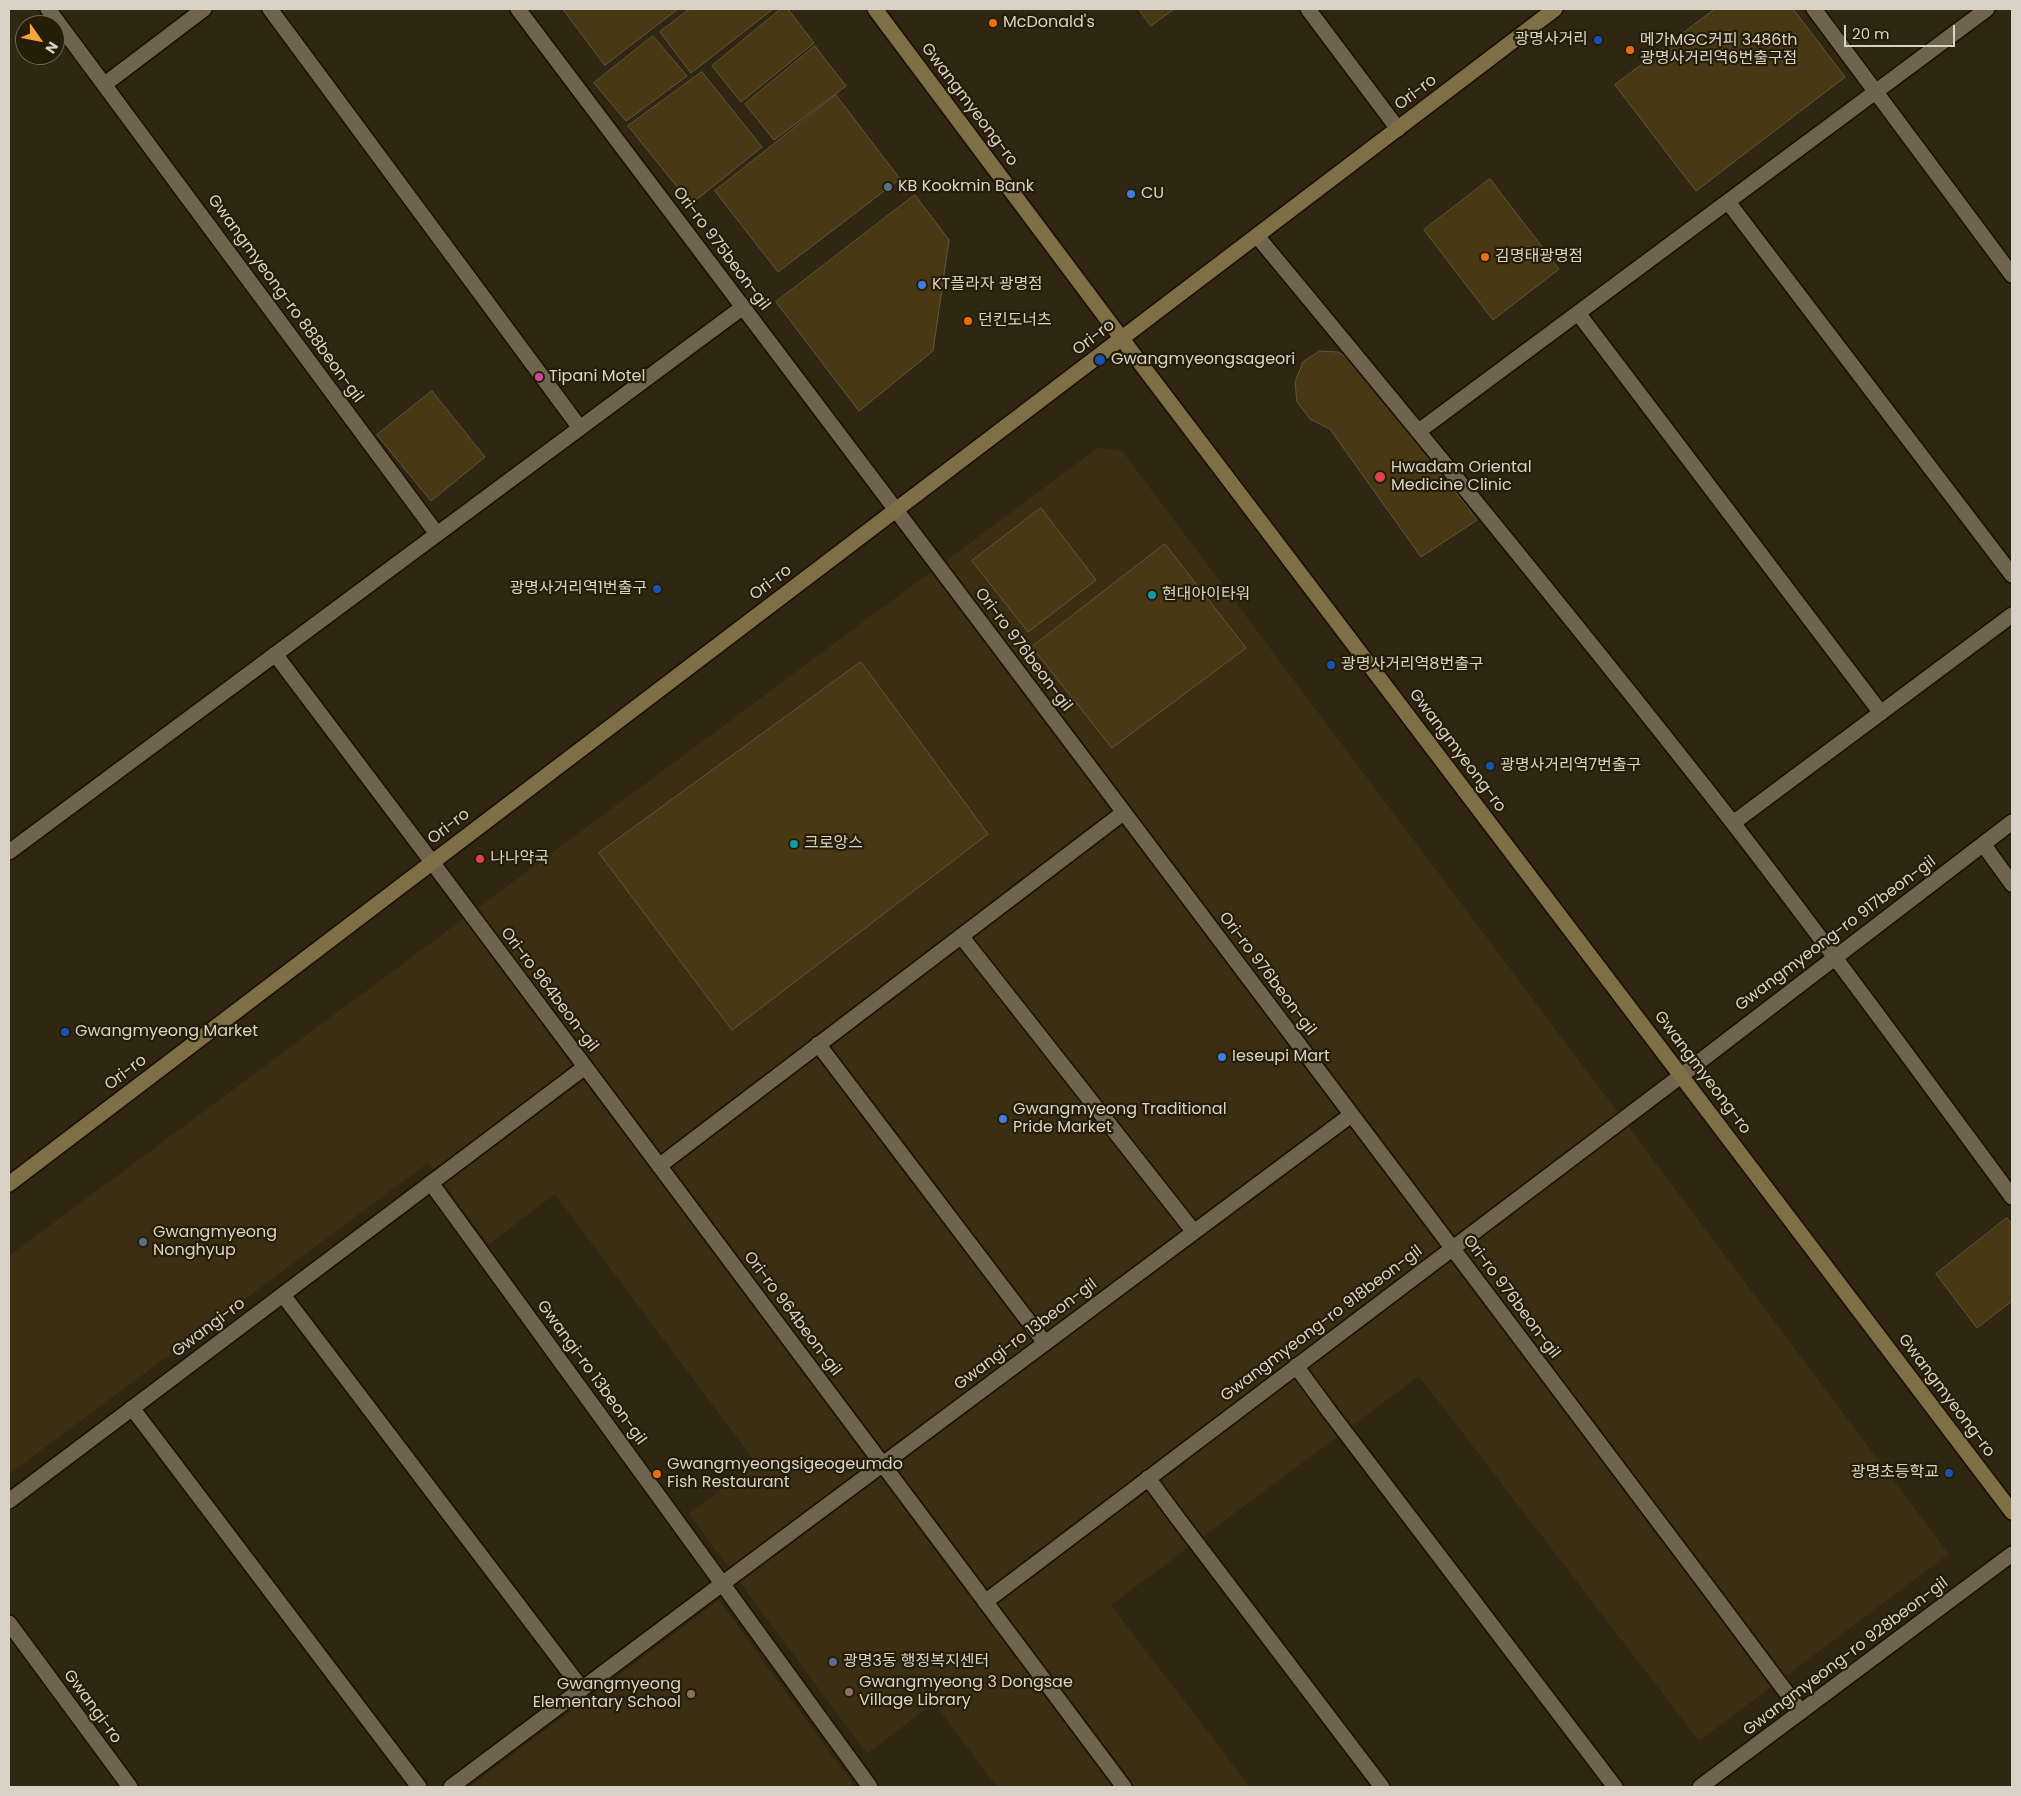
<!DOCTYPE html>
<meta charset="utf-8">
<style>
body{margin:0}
#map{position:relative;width:2021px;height:1796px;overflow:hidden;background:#302712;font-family:Poppins,sans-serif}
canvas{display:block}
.frame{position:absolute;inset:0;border:10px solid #d9d3c7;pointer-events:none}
.north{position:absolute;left:15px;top:15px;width:50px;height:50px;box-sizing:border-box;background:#261d09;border:1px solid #6e6655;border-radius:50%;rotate:123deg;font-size:14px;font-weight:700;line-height:20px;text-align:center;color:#d9d3c7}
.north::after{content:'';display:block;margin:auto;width:18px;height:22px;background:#f2a541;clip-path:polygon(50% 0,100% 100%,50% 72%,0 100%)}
.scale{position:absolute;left:1844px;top:25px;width:111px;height:22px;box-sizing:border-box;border:2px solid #d9d3c7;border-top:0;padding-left:6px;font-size:15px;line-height:18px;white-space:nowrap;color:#d9d3c7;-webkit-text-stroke:4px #261d09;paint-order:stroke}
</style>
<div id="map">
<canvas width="2021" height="1796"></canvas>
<div class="frame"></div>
<div class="north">N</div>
<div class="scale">20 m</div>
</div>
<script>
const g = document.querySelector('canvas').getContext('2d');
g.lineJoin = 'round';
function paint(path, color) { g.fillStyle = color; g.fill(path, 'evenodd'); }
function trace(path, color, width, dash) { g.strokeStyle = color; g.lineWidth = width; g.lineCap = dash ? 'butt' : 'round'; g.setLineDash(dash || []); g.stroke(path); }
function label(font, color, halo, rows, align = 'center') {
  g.font = font + ' Poppins,"Noto Sans KR",sans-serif'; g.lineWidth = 4.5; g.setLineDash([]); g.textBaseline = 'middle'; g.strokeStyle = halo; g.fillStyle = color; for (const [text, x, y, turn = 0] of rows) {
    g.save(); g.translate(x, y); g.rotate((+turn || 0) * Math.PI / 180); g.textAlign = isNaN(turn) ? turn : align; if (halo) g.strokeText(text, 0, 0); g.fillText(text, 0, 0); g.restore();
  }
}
paint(new Path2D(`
 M 1099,447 L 1123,452 L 1949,1554 L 1699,1741 L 1419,1376 L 1111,1605 L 1250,1787 L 997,1787 L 934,1703 L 867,1754 L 689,1514 L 756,1463 L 555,1194 L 489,1244 L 428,1163 L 9,1474 L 9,1256 Z
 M 719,1600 L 855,1787 L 469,1787 Z`), '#3b2e12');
const building = new Path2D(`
 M 563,9 L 678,9 L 605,65 Z
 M 690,9 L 773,9 L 691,73 L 660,32 Z
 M 781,9 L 788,9 L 814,43 L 741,102 L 712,66 Z
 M 1139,9 L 1174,9 L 1151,26 Z
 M 1715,9 L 1793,9 L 1845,77 L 1696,191 L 1615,85 Z
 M 653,36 L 687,76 L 626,121 L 594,83 Z
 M 815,46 L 846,86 L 774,140 L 745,104 Z
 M 702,72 L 762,147 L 691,204 L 628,126 Z
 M 836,95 L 900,179 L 778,272 L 715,191 Z
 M 1490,179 L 1559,269 L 1493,320 L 1424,230 Z
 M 915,195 L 949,240 L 933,351 L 859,411 L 776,302 Z
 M 1320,351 L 1338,352 L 1357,363 L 1477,520 L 1421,557 L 1330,429 L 1310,419 L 1297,402 L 1295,382 L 1303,362 Z
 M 432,391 L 485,457 L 431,501 L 377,435 Z
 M 1041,508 L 1096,580 L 1028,632 L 972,561 Z
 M 1165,544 L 1246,648 L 1112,748 L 1032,647 Z
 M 861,662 L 988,834 L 732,1030 L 599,853 Z
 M 2007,1218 L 2012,1224 L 2012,1301 L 1977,1328 L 1936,1274 Z`);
paint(building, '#483814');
trace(building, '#605640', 1);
const service = new Path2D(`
 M 48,9 L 437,534
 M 270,9 L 580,428
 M 1308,9 L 1398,129
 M 283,1295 L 582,1689
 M 132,1408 L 419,1787`);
const pedestrian = new Path2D(`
 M 896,510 L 1719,1602
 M 432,862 L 1124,1787
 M 961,936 L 1194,1232
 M 818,1044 L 1045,1343
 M 659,1166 L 1123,813
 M 431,1183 L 585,1067
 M 1296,1366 L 1329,1411
 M 1148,1478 L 1176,1516
 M 722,1584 L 1351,1115
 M 985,1602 L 1682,1075`);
const minor = new Path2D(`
 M 518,9 L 896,510
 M 1814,9 L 2012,275
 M 105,84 L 204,9
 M 1728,202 L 2012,575
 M 1257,236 C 1418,430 1578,625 1733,823 C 1828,946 1920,1072 2012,1197
 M 1578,313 L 1881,713
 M 1419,431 L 1987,9
 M 275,654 L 432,862
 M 1733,823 L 2012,615
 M 1983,844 L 2012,884
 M 9,852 L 743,307
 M 1682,1075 L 2012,822
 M 1329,1411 L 1615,1787
 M 9,1501 L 431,1183 L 870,1787
 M 1176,1516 L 1382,1787
 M 1719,1602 L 1801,1712
 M 451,1787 L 722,1584
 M 1700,1787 L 2012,1554`);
const tertiary = new Path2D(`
 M 9,1623 L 130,1787`);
const secondary = new Path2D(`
 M 875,9 L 1122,339 L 2012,1512
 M 9,1184 L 1555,9`);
trace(service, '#180f00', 18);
trace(pedestrian, '#180f00', 18);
trace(minor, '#180f00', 18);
trace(tertiary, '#180f00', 18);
trace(secondary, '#180f00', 18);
trace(service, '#6f644e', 15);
trace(pedestrian, '#6f644e', 15);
trace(minor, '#6f644e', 15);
trace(tertiary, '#6f644e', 15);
trace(secondary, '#7e6f46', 15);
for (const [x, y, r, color] of [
 [993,23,5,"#e8710a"],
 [1598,40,5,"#1a4fb4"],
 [1630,50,5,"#e8710a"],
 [888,187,5,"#5c6f8a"],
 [1131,194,5,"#3f7fe0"],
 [1485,257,5,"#e8710a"],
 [922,285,5,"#3f7fe0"],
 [968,321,5,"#e8710a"],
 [1100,360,6,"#1a4fb4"],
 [539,377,5,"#d1479c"],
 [1380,477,6,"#e0444e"],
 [657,589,5,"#1a4fb4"],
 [1152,595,5,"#0f9aa8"],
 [1331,665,5,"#1a4fb4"],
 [1490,766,5,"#1a4fb4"],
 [794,844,5,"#0f9aa8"],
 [480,859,5,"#e0444e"],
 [65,1032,5,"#1a4fb4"],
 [1222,1057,5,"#3f7fe0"],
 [1003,1119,5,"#3f7fe0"],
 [143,1242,5,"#5c6f8a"],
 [1949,1473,5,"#1a4fb4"],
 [657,1474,5,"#e8710a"],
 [833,1662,5,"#5c6f8a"],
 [849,1692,5,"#8d6e63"],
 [691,1694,5,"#8d6e63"]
]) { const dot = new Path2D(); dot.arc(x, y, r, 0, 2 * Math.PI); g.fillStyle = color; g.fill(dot); trace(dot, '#261d09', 2); }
label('16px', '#d9d3c7', '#261d09', [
 ["McDonald's",1003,23],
 ["광명사거리",1588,40,"right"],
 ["메가MGC커피 3486th",1640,41],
 ["광명사거리역6번출구점",1640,59],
 ["KB Kookmin Bank",898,187],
 ["CU",1141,194],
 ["김명태광명점",1495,257],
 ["KT플라자 광명점",932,285],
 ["던킨도너츠",978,321],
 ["Gwangmyeongsageori",1111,360],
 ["Tipani Motel",549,377],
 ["Hwadam Oriental",1391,468],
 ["Medicine Clinic",1391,486],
 ["광명사거리역1번출구",647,589,"right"],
 ["현대아이타워",1162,595],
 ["광명사거리역8번출구",1341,665],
 ["광명사거리역7번출구",1500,766],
 ["크로앙스",804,844],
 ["나나약국",490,859],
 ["Gwangmyeong Market",75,1032],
 ["Ieseupi Mart",1232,1057],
 ["Gwangmyeong Traditional",1013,1110],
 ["Pride Market",1013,1128],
 ["Gwangmyeong",153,1233],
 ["Nonghyup",153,1251],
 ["Gwangmyeongsigeogeumdo",667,1465],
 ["Fish Restaurant",667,1483],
 ["광명초등학교",1939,1473,"right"],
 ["광명3동 행정복지센터",843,1662],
 ["Gwangmyeong 3 Dongsae",859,1683],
 ["Village Library",859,1701],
 ["Gwangmyeong",681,1685,"right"],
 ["Elementary School",681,1703,"right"]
], 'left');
label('16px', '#d9d3c7', '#261d09', [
 ["Ori-ro",1416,93,-37],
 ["Gwangmyeong-ro",969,105,53],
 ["Ori-ro 975beon-gil",721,249,53],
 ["Gwangmyeong-ro 888beon-gil",285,299,54],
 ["Ori-ro",1094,338,-37],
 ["Ori-ro",771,583,-37],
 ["Ori-ro 976beon-gil",1023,650,53],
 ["Gwangmyeong-ro",1457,751,53],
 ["Ori-ro",449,827,-37],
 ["Gwangmyeong-ro 917beon-gil",1836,934,-37],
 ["Ori-ro 976beon-gil",1267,974,53],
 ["Ori-ro 964beon-gil",549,990,53],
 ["Ori-ro",126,1073,-37],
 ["Gwangmyeong-ro",1702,1073,53],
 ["Ori-ro 976beon-gil",1511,1297,53],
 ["Ori-ro 964beon-gil",792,1314,53],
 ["Gwangmyeong-ro 918beon-gil",1322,1324,-37],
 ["Gwangi-ro",209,1328,-37],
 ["Gwangi-ro 13beon-gil",1026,1335,-37],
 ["Gwangi-ro 13beon-gil",591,1373,54],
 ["Gwangmyeong-ro",1946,1396,53],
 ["Gwangmyeong-ro 928beon-gil",1846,1657,-37],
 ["Gwangi-ro",92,1707,54]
]);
</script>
